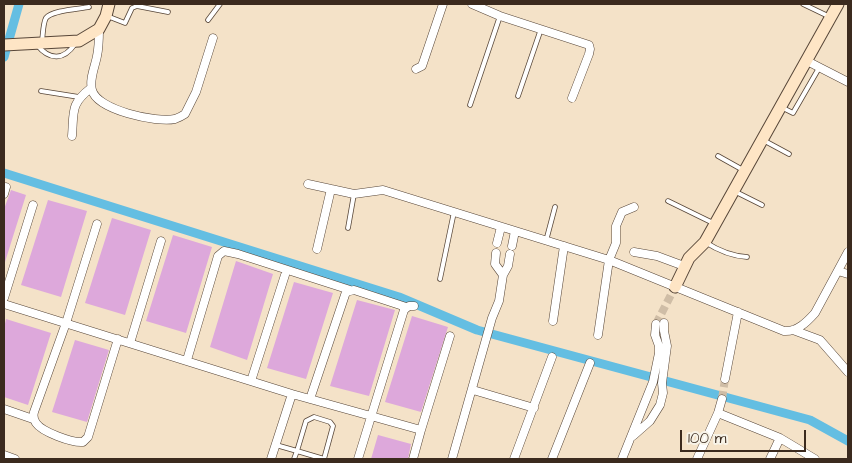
<!DOCTYPE html>
<style>
body{margin:0}
#map{position:relative;width:852px;height:463px;overflow:hidden;background:#f4e2c8;font-family:"Architects Daughter",sans-serif}
canvas{display:block}
.frame{position:absolute;inset:0;border:5px solid #3b2a1e;pointer-events:none}
.scale{position:absolute;left:680px;top:430px;width:126px;height:22px;box-sizing:border-box;border:2px solid #3b2a1e;border-top:0;padding-left:6px;font-size:15px;line-height:18px;white-space:nowrap;color:#3b2a1e;-webkit-text-stroke:4px #f7f3e8;paint-order:stroke}
</style>
<div id="map">
<canvas width="852" height="463"></canvas>
<div class="frame"></div>
<div class="scale">100 m</div>
</div>
<script>
const g = document.querySelector('canvas').getContext('2d');
g.lineJoin = 'round';
function trace(path, color, width, dash) { g.strokeStyle = color; g.lineWidth = width; g.lineCap = dash ? 'butt' : 'round'; g.setLineDash(dash || []); g.stroke(path); }
function paint(path, color) { g.fillStyle = color; g.fill(path, 'evenodd'); }
trace(new Path2D(`
 M 4,57 L 19,4
 M 4,173 L 399,297 L 477,330 L 810,420 L 848,441`), '#64bee2', 9);
paint(new Path2D(`
 M 11,190 L 26,195 L 5,262 L 4,262 L 4,209 Z
 M 48,200 L 87,211 L 61,297 L 21,285 Z
 M 112,218 L 151,230 L 125,315 L 85,303 Z
 M 173,235 L 212,247 L 186,333 L 146,321 Z
 M 236,261 L 273,274 L 247,360 L 210,347 Z
 M 294,282 L 333,293 L 306,379 L 267,368 Z
 M 357,300 L 395,310 L 369,396 L 330,386 Z
 M 412,316 L 448,327 L 421,412 L 385,402 Z
 M 6,319 L 51,333 L 28,405 L 4,397 L 4,328 Z
 M 75,340 L 109,350 L 87,422 L 52,412 Z
 M 378,435 L 411,444 L 408,459 L 371,459 Z`), '#dda8db');
trace(new Path2D(`
 M 656,324 L 675,287
 M 722,399 L 725,379`), '#cfbda6', 8, [8, 4]);
const lane = new Path2D(`
 M 803,4 L 828,16
 M 107,16 L 125,23 L 132,8 L 137,6 L 168,12
 M 208,20 L 220,4
 M 42,41 C 43,34 43,23 46,18 C 52,10 79,9 89,7
 M 37,45 C 50,61 64,60 75,44
 M 41,91 L 79,97
 M 518,96 L 541,29
 M 470,105 L 500,16
 M 781,107 L 793,113 L 819,68
 M 763,140 L 789,154
 M 718,156 L 743,170
 M 736,192 L 762,205
 M 668,201 L 713,223
 M 348,228 L 354,194
 M 546,241 L 555,207
 M 705,242 C 719,251 731,256 747,257
 M 440,279 L 454,212
 M 314,417 L 330,422 L 333,426 L 324,459 L 297,451 L 306,421 Z
 M 276,445 L 297,451 L 294,459`);
const street = new Path2D(`
 M 472,4 L 500,16 L 589,45 L 590,49 L 589,54 L 572,98
 M 99,29 C 99,38 99,47 97,56 C 95,67 89,79 92,90 C 97,110 156,123 175,119 C 178,118 182,116 185,114 L 196,92 L 213,38
 M 807,61 L 848,82
 M 416,69 L 422,66 L 443,4
 M 72,136 C 74,112 70,104 91,88
 M 308,184 L 354,194 L 383,190 L 609,260 L 784,331 C 797,332 807,322 815,313 L 848,252
 M 4,194 L 6,187
 M 97,224 L 66,323 L 34,412 C 33,416 33,419 36,423 C 42,432 72,443 83,442 L 88,437 L 118,339
 M 497,243 L 501,227
 M 512,246 L 515,231
 M 317,249 L 331,189
 M 634,252 L 657,256 L 684,266
 M 496,253 L 495,264 L 503,275
 M 838,271 L 848,274
 M 4,298 L 33,205
 M 4,304 L 292,394 L 421,430 L 450,336
 M 553,321 L 564,246
 M 793,330 L 820,340 L 848,372
 M 598,335 L 609,260 L 616,243 L 616,226 L 622,212 L 634,207
 M 130,343 L 161,241
 M 187,360 L 218,256 L 224,251 L 238,254 L 350,290
 M 725,379 L 738,312
 M 251,381 L 285,275
 M 473,390 L 534,408
 M 310,399 L 346,292 L 354,290 L 406,307
 M 4,409 L 33,419
 M 718,413 L 780,438 L 815,459
 M 633,436 L 650,421 L 660,405 L 663,393 L 662,383 L 667,346 L 664,331 L 664,323
 M 4,455 L 15,459
 M 271,459 L 292,394
 M 358,459 L 404,310 L 409,306 L 414,306
 M 413,459 L 421,430
 M 452,459 L 492,318 L 499,301 L 503,275 L 508,266 L 510,254
 M 514,459 L 552,357
 M 552,459 L 590,363
 M 622,459 L 653,382 L 659,353 L 659,346 L 655,335 L 656,324
 M 697,459 L 718,413 L 722,399
 M 770,459 L 780,438`);
const secondary = new Path2D(`
 M 4,45 L 79,41 L 99,29 L 106,16 L 109,4
 M 675,287 L 689,258 L 705,242 L 838,4`);
trace(lane, '#574638', 5.5);
trace(street, '#574638', 9);
trace(secondary, '#574638', 13);
trace(lane, '#fff', 4);
trace(street, '#fff', 8);
trace(secondary, '#fee5c5', 11);
</script>
